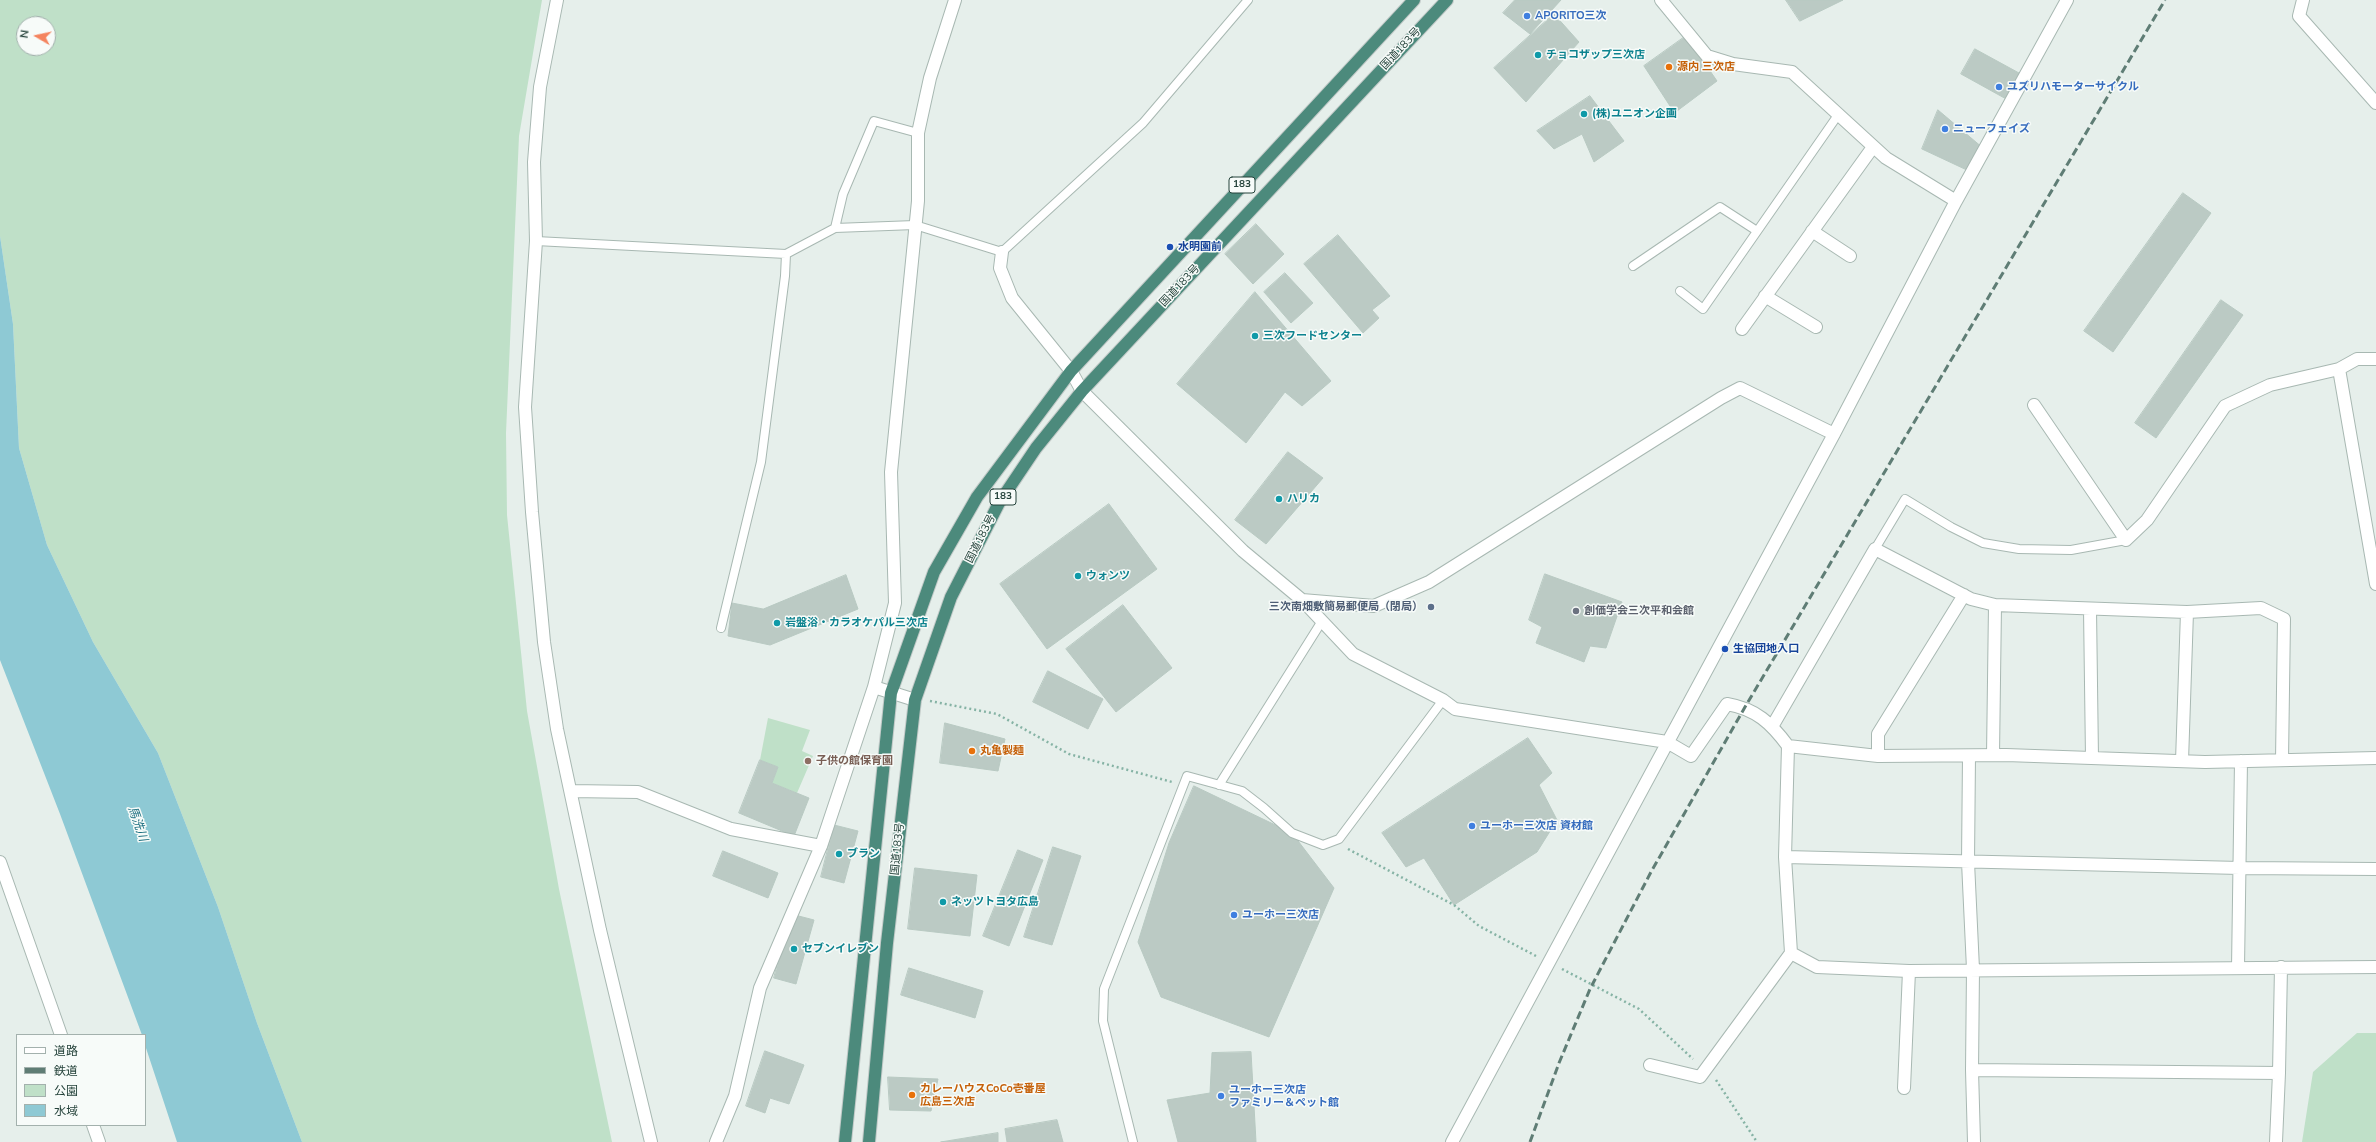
<!DOCTYPE html>
<meta charset="utf-8">
<style>
body{margin:0}
#map{position:relative;width:2376px;height:1142px;overflow:hidden;background:#e6efeb;font-family:"Nunito Sans","Noto Sans JP",sans-serif}
canvas{display:block}
.legend{position:absolute;left:16px;top:1034px;width:130px;height:92px;box-sizing:border-box;background:#f7fbf9;border:1px solid #a3b1ad;margin:0;padding:5px 7px;list-style:none;font-size:12px;color:#24423a}
.legend li{display:flex;align-items:center;gap:8px;height:20px}
.legend b{width:20px;border:1px solid #a3b1ad}
.north{position:absolute;left:16px;top:16px;width:40px;height:40px;box-sizing:border-box;background:#f7fbf9;border:1px solid #a3b1ad;border-radius:50%;rotate:279deg;font-size:11px;font-weight:700;line-height:16px;text-align:center;color:#24423a}
.north::after{content:'';display:block;margin:auto;width:14px;height:18px;background:#f4845f;clip-path:polygon(50% 0,100% 100%,50% 72%,0 100%)}
</style>
<div id="map">
<canvas width="2376" height="1142"></canvas>
<ul class="legend">
<li><b style="height:5px;background:#fff"></b>道路</li>
<li><b style="height:5px;background:#5f7d75"></b>鉄道</li>
<li><b style="height:11px;background:#bfe0c8"></b>公園</li>
<li><b style="height:11px;background:#8ec9d4"></b>水域</li>
</ul>
<div class="north">N</div>
</div>
<script>
const g = document.querySelector('canvas').getContext('2d');
g.lineJoin = 'round';
function paint(path, color) { g.fillStyle = color; g.fill(path, 'evenodd'); }
function trace(path, color, width, dash) { g.strokeStyle = color; g.lineWidth = width; g.lineCap = dash ? 'butt' : 'round'; g.setLineDash(dash || []); g.stroke(path); }
function label(font, color, halo, rows, align = 'center') {
  g.font = font + ' "Nunito Sans","Noto Sans JP",sans-serif'; g.lineWidth = 3; g.setLineDash([]); g.textBaseline = 'middle'; g.strokeStyle = halo; g.fillStyle = color; for (const [text, x, y, turn = 0] of rows) {
    g.save(); g.translate(x, y); g.rotate((+turn || 0) * Math.PI / 180); g.textAlign = isNaN(turn) ? turn : align; if (halo) g.strokeText(text, 0, 0); g.fillText(text, 0, 0); g.restore();
  }
}
paint(new Path2D(`
 M 0,0 L 542,0 L 519,136 L 506,433 L 507,515 L 527,711 L 559,889 L 612,1142 L 302,1142 L 257,1023 L 218,907 L 158,753 L 93,642 L 47,545 L 19,448 L 13,324 L 0,236 ZM 24,24 L 48,24 L 48,48 L 24,48 Z
 M 768,718 L 810,730 L 802,751 L 813,756 L 797,793 L 772,783 L 778,767 L 760,760 Z
 M 2357,1033 L 2376,1033 L 2376,1142 L 2302,1142 L 2313,1072 Z`), '#bfe0c8');
paint(new Path2D(`
 M 0,236 L 13,324 L 19,448 L 47,545 L 93,642 L 158,753 L 218,907 L 257,1023 L 302,1142 L 177,1142 L 145,1045 L 145,1035 L 142,1035 L 60,814 L 0,660 Z`), '#8ec9d4');
const building = new Path2D(`
 M 1515,0 L 1561,0 L 1530,34 L 1503,13 Z
 M 1786,0 L 1843,0 L 1800,21 Z
 M 1554,14 L 1579,42 L 1526,102 L 1494,68 Z
 M 1686,36 L 1717,81 L 1677,111 L 1670,106 L 1644,66 Z
 M 1975,49 L 2019,73 L 2008,100 L 1961,74 Z
 M 1590,96 L 1624,141 L 1594,162 L 1582,134 L 1554,149 L 1537,131 Z
 M 1938,110 L 1983,148 L 1969,171 L 1922,149 Z
 M 2183,193 L 2211,213 L 2113,352 L 2084,331 Z
 M 1256,224 L 1284,254 L 1253,284 L 1225,254 Z
 M 1338,235 L 1390,296 L 1372,310 L 1379,318 L 1363,333 L 1304,264 Z
 M 1285,273 L 1313,303 L 1291,323 L 1264,292 Z
 M 1255,292 L 1331,381 L 1302,406 L 1285,392 L 1246,443 L 1177,384 Z
 M 2221,300 L 2243,315 L 2156,438 L 2135,423 Z
 M 1288,452 L 1323,478 L 1266,544 L 1235,520 Z
 M 1109,504 L 1157,569 L 1047,649 L 1000,584 Z
 M 1545,574 L 1622,602 L 1606,648 L 1590,646 L 1584,662 L 1536,643 L 1542,627 L 1529,620 Z
 M 846,575 L 858,609 L 770,645 L 728,636 L 732,603 L 763,609 Z
 M 1123,605 L 1172,668 L 1116,712 L 1066,649 Z
 M 1048,671 L 1103,699 L 1088,729 L 1033,702 Z
 M 945,723 L 1005,739 L 998,771 L 940,763 Z
 M 1528,738 L 1552,773 L 1539,785 L 1557,820 L 1537,852 L 1454,905 L 1424,858 L 1406,867 L 1382,833 Z
 M 760,760 L 778,767 L 772,783 L 809,798 L 794,836 L 739,813 Z
 M 1194,786 L 1292,833 L 1334,888 L 1269,1037 L 1161,997 L 1138,942 L 1169,843 Z
 M 834,825 L 858,831 L 844,883 L 821,877 Z
 M 1053,847 L 1081,856 L 1052,945 L 1024,937 Z
 M 1018,850 L 1043,860 L 1009,946 L 983,936 Z
 M 723,851 L 778,873 L 768,898 L 713,876 Z
 M 915,868 L 977,875 L 970,936 L 908,929 Z
 M 791,914 L 814,920 L 796,984 L 774,978 Z
 M 909,968 L 983,991 L 975,1018 L 901,995 Z
 M 765,1051 L 804,1065 L 789,1104 L 770,1098 L 765,1113 L 746,1106 Z
 M 1251,1052 L 1256,1142 L 1178,1142 L 1167,1100 L 1210,1093 L 1212,1053 Z
 M 888,1077 L 938,1079 L 931,1111 L 890,1110 Z
 M 1057,1120 L 1063,1142 L 1007,1142 L 1005,1129 Z
 M 998,1133 L 998,1142 L 941,1142 Z`);
paint(building, '#bbcac4');
trace(building, '#b8c9c2', 1);
const service = new Path2D(`
 M 835,228 L 843,194 L 874,121 L 918,133
 M 536,241 L 786,254 L 835,228 L 915,225 L 1002,252 L 1143,123 L 1248,0
 M 1633,266 L 1720,207 L 1757,231
 M 1680,291 L 1703,309 L 1838,115
 M 1875,549 L 1905,499 L 1951,527 L 1983,543 L 2019,549 L 2071,550 L 2126,540
 M 721,628 L 761,462 L 785,276 L 786,254
 M 1219,785 L 1322,621
 M 1133,1142 L 1103,1021 L 1104,989 L 1187,776 L 1242,791 L 1264,808 L 1292,833 L 1323,845 L 1339,839 L 1443,700`);
const minor = new Path2D(`
 M 557,0 L 540,87 L 534,162 L 536,241 L 525,407 L 532,512 L 544,642 L 557,729 L 600,930 L 651,1142
 M 1661,0 L 1707,56 L 1733,64 L 1792,72 L 1886,158 L 1956,201
 M 2303,0 L 2299,16 L 2376,103
 M 1812,231 L 1850,256
 M 1002,252 L 1000,268 L 1012,298 L 1071,371 L 1082,391 L 1243,551 L 1302,600 L 1353,654 L 1443,700 L 1455,709 L 1667,742 L 1691,756 L 1727,704 C 1756,709 1771,723 1788,746 L 1878,756 L 2006,755 L 2205,762 L 2376,758
 M 1765,296 L 1816,327
 M 1742,329 L 1873,147
 M 2339,369 L 2376,584
 M 2034,405 L 2126,540 L 2147,520 L 2225,406 L 2270,385 L 2339,369 L 2357,359 L 2376,359
 M 1302,600 L 1374,606 L 1429,582 L 1721,398 L 1740,388 L 1834,434
 M 2090,609 L 2092,758
 M 874,687 L 915,700
 M 1773,725 L 1875,549 L 1971,599 L 1995,605 L 2187,612 L 2261,608 L 2284,619 L 2282,760
 M 1788,746 L 1785,857 L 1791,953 L 1817,967 L 1909,971 L 2376,967
 M 1993,755 L 1995,605
 M 1878,756 L 1878,734 L 1964,595
 M 1969,756 L 1968,862 L 1973,969 L 1972,1070 L 1974,1142
 M 2182,761 L 2187,612
 M 571,791 L 638,792 L 731,829 L 821,846
 M 1785,857 L 2240,868 L 2376,869
 M 0,862 L 61,1035
 M 2238,968 L 2241,761
 M 1650,1065 L 1700,1077 L 1791,953
 M 1972,1070 L 2279,1073 L 2281,967
 M 1904,1088 L 1909,971
 M 93,1125 L 99,1142
 M 716,1142 L 735,1096 L 760,988 L 821,846 L 874,687 L 895,603 L 891,472 L 918,201 L 918,133 L 930,78 L 955,0
 M 1452,1142 L 1834,434 L 1956,201 L 2067,0
 M 2276,1142 L 2279,1073`);
const trunk = new Path2D(`
 M 845,1142 L 891,693 L 934,572 L 977,497 L 1071,371 L 1414,0
 M 869,1142 L 887,943 L 915,700 L 951,597 L 999,503 L 1036,448 L 1082,391 L 1447,0`);
trace(service, '#a8b8b2', 10);
trace(minor, '#a8b8b2', 14);
trace(trunk, '#c2cac8', 14);
trace(new Path2D(`
 M 930,701 L 997,714 L 1069,754 L 1172,782
 M 1348,849 L 1454,905 L 1479,926 L 1536,956
 M 1562,969 L 1639,1009 L 1693,1059
 M 1716,1080 L 1757,1142`), '#86b3a5', 2.5, [2, 3]);
trace(service, '#fff', 8);
trace(minor, '#fff', 12);
trace(trunk, '#4c8a7c', 12);
trace(new Path2D(`
 M 1530,1142 L 1559,1063 L 1590,989 L 1651,872 L 1745,707 L 2165,0`), '#5f7d75', 3, [8, 4]);
for (const [x, y, r, color] of [
 [1527,16,4,"#3f7fe0"],
 [1538,55,4,"#0f9aa8"],
 [1669,67,4,"#e8710a"],
 [1999,87,4,"#3f7fe0"],
 [1584,114,4,"#0f9aa8"],
 [1945,129,4,"#3f7fe0"],
 [1170,247,4,"#1a4fb4"],
 [1255,336,4,"#0f9aa8"],
 [1279,499,4,"#0f9aa8"],
 [1078,576,4,"#0f9aa8"],
 [1431,607,4,"#5c6f8a"],
 [1576,611,4,"#6b7280"],
 [777,623,4,"#0f9aa8"],
 [1725,649,4,"#1a4fb4"],
 [972,751,4,"#e8710a"],
 [808,761,4,"#8d6e63"],
 [1472,826,4,"#3f7fe0"],
 [839,854,4,"#0f9aa8"],
 [943,902,4,"#0f9aa8"],
 [1234,915,4,"#3f7fe0"],
 [794,949,4,"#0f9aa8"],
 [912,1095,4,"#e8710a"],
 [1221,1096,4,"#3f7fe0"]
]) { const dot = new Path2D(); dot.arc(x, y, r, 0, 2 * Math.PI); g.fillStyle = color; g.fill(dot); trace(dot, '#f7fbf9', 1.5); }
for (const [x, y, w] of [
 [1242,185,26],
 [1003,497,26]
]) { const box = new Path2D(); box.roundRect(x - w / 2, y - 8, w, 16, 3); g.fillStyle = '#f7fbf9'; g.fill(box); trace(box, '#24423a', 1); }
label('bold 10px', '#24423a', null, [
 ["183",1242,185],
 ["183",1003,497]
]);
label('bold 11px', '#366cbe', '#f7fbf9', [
 ["APORITO三次",1535,16],
 ["ユズリハモーターサイクル",2007,87],
 ["ニューフェイズ",1953,129],
 ["ユーホー三次店 資材館",1480,826],
 ["ユーホー三次店",1242,915],
 ["ユーホー三次店",1229,1090],
 ["ファミリー＆ペット館",1229,1103]
], 'left');
label('11px', '#24423a', '#f7fbf9', [
 ["国道183号",1401,49,-47],
 ["国道183号",1180,286,-47],
 ["国道183号",981,539,-63],
 ["国道183号",898,849,-84]
]);
label('bold 11px', '#0d838f', '#f7fbf9', [
 ["チョコザップ三次店",1546,55],
 ["(株)ユニオン企画",1592,114],
 ["三次フードセンター",1263,336],
 ["ハリカ",1287,499],
 ["ウォンツ",1086,576],
 ["岩盤浴・カラオケパル三次店",785,623],
 ["ブラン",847,854],
 ["ネッツトヨタ広島",951,902],
 ["セブンイレブン",802,949]
], 'left');
label('bold 11px', '#c56008', '#f7fbf9', [
 ["源内 三次店",1677,67],
 ["丸亀製麺",980,751],
 ["カレーハウスCoCo壱番屋",920,1089],
 ["広島三次店",920,1102]
], 'left');
label('bold 11px', '#164399', '#f7fbf9', [
 ["水明園前",1178,247],
 ["生協団地入口",1733,649]
], 'left');
label('bold 11px', '#4e5e75', '#f7fbf9', [
 ["三次南畑敷簡易郵便局（閉局）",1423,607]
], 'right');
label('bold 11px', '#5b616d', '#f7fbf9', [
 ["創価学会三次平和会館",1584,611]
], 'left');
label('bold 11px', '#785e54', '#f7fbf9', [
 ["子供の館保育園",816,761]
], 'left');
label('italic 12px', '#1c6f80', '#f7fbf9', [
 ["馬洗川",137,824,70]
]);
</script>
